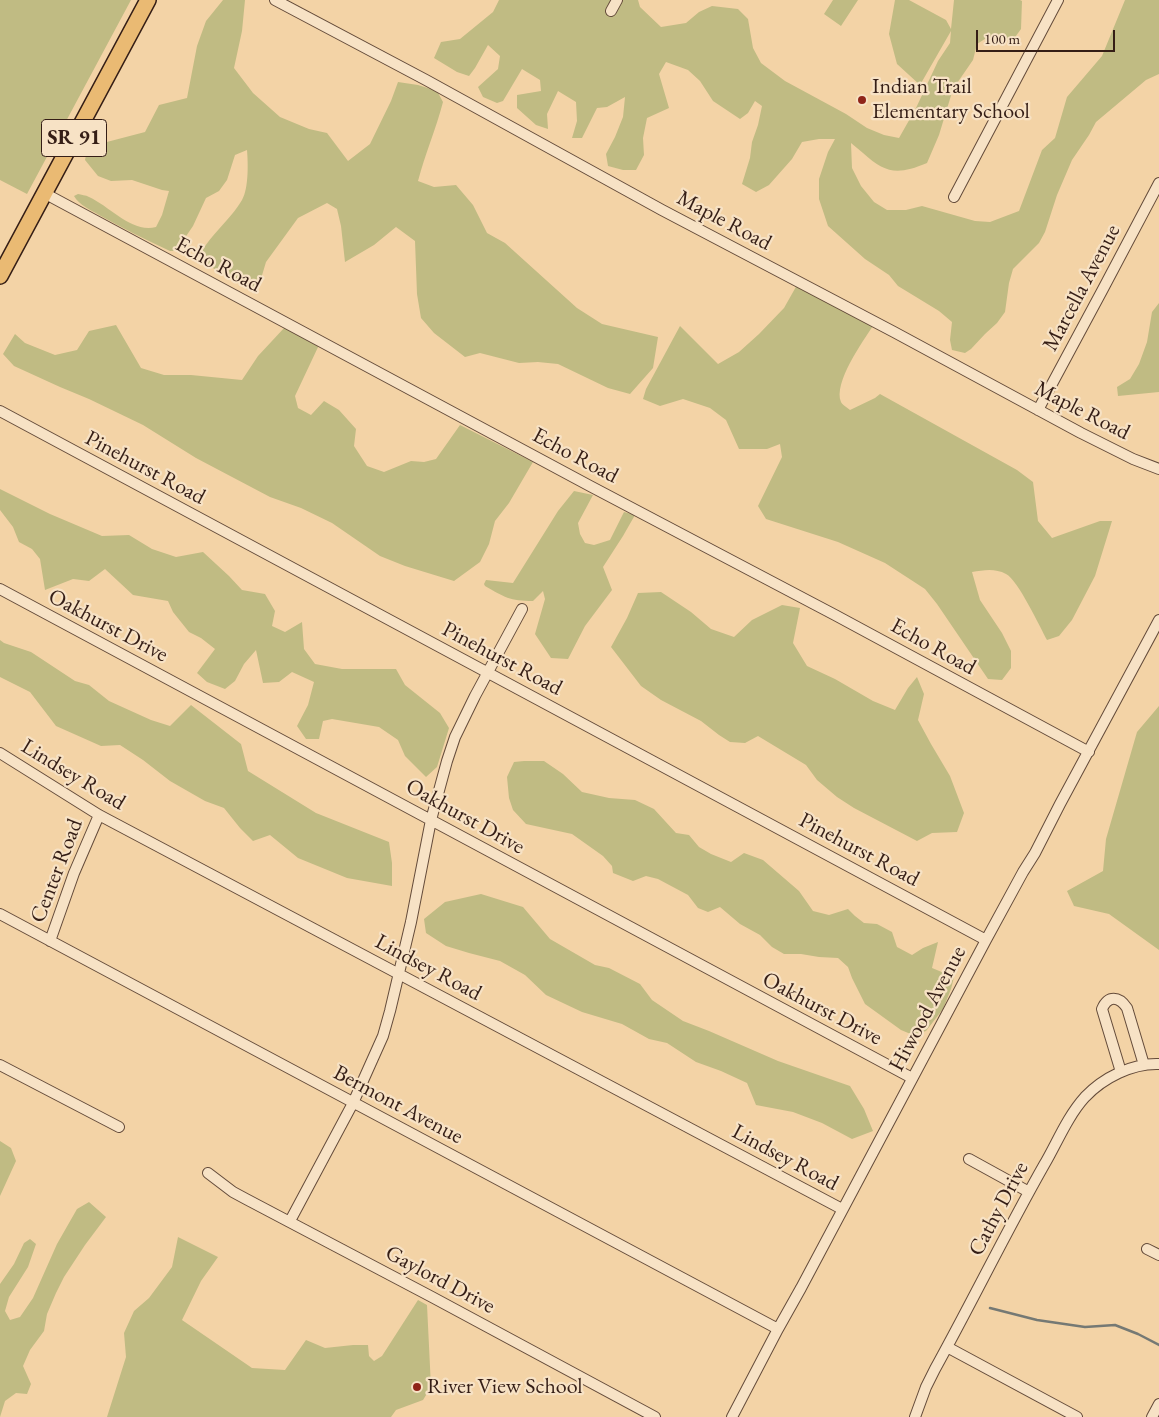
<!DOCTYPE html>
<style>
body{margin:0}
#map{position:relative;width:1159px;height:1417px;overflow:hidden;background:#f3d3a6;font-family:"EB Garamond",serif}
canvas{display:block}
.scale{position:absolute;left:976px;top:30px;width:139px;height:22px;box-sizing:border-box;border:2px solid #351e16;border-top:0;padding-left:6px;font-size:15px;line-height:18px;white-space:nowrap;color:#351e16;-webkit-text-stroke:4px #f7e2c5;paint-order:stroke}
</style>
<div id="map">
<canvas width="1159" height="1417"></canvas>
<div class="scale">100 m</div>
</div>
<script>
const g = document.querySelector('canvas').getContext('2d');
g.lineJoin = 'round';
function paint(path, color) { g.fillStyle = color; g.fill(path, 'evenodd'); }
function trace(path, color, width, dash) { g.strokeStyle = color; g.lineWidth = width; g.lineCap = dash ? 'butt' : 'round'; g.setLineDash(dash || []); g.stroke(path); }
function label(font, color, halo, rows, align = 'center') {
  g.font = font + ' "EB Garamond",serif'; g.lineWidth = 4.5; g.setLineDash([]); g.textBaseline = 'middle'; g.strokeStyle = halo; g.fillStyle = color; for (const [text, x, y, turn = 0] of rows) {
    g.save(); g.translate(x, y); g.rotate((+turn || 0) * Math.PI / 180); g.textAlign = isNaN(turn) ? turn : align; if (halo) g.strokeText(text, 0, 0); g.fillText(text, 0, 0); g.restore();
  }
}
paint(new Path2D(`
 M 0,0 L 131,0 L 27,194 L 0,180 Z
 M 223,0 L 245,0 L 242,31 L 234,68 L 253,93 L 280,117 L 309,129 L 327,133 L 348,161 L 370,144 L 391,101 L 398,82 L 418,85 L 437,91 L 443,102 C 436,129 425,154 418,181 L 434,187 L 456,185 L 473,205 L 487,233 L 505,243 L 577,308 L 602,324 L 658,337 L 653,368 L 630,394 L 608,388 L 558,364 L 538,362 L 519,363 L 480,353 L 465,357 L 434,333 L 421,318 L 417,294 L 415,241 L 396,227 L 374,245 L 345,262 L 341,226 L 337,209 L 327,203 L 298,218 L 266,262 L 260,282 L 249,290 L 198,259 C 208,236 230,221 242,200 C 249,188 248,162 247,150 L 235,155 L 227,180 L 219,191 L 206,198 L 193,226 L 176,251 L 170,251 C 146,240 122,228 99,215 C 91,210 79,205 74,196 L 78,194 C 81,195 86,195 89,197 C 111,207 131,233 156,227 L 162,215 L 169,191 L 162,190 L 132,180 L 111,181 L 98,176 L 85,160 L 89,141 L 94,140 L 103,143 L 145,132 L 159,105 L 187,98 L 197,46 L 206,21 Z
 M 499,0 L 638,0 L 640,7 L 661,27 L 686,23 L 699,12 L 712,6 L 738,9 L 748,19 L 753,48 L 761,63 L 785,81 L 846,114 L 867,128 L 884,135 L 899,138 L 916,108 L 938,61 L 950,43 L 951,31 L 920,85 L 897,64 L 889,34 L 895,0 L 909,0 L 946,20 L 951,29 L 954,0 L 1020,0 L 1022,1 L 1021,29 L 1013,40 L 988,37 L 977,44 L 973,60 L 953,89 L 939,135 L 927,163 C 898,175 886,174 863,153 C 859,150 855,146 851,143 L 852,168 L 861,186 L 874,202 L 887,210 L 906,210 L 922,206 L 975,221 L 990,222 L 1019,211 L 1042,150 L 1055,138 L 1067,97 L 1102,56 L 1125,0 L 1159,0 L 1159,74 L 1146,80 L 1096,122 L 1089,135 L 1072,160 L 1057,195 L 1045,232 L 1039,243 L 1013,269 L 1009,283 L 1005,312 L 997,323 L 985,334 L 971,349 L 965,353 L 952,350 L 950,340 L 952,322 L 939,311 L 898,286 L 889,275 L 865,259 L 828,226 L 819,199 L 819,179 L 828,152 L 835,139 L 819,139 L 802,142 L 792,159 L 769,185 L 756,192 L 742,184 L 750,158 L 752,142 L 758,125 L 762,106 L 755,101 L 748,113 L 740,119 L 713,101 L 700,81 L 688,70 L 666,62 L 659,74 L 669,108 L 647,118 L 643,138 L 644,155 L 636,170 L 623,170 L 608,166 L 606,154 L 615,137 L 623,117 L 625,97 L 607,107 L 597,108 L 582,138 L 572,138 L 577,121 L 576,102 L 558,91 L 547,114 L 548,129 L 536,125 L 517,108 L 517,95 L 541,91 L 540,80 L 522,69 L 503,101 L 497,103 L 483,97 L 478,87 L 498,69 L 500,56 L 488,45 L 475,68 L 469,76 L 457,72 L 434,58 L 441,42 L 460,39 L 493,12 Z
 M 833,0 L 858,0 L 841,26 L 824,14 Z
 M 797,285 L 873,326 C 863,341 833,383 841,402 C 842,405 847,407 850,410 L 875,398 L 880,394 L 1017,470 L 1033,482 L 1038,521 L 1052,538 L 1100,521 L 1112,521 L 1095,576 L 1072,620 L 1059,636 L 1047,640 C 1040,627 1018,580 1006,574 C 995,568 984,570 972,572 L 980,600 L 1002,633 L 1011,651 L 1011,668 L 1002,680 L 988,679 L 937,604 L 925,589 L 885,563 L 838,542 L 766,519 L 758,506 L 782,457 L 780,444 L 767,449 L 739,449 L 726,420 L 710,408 L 683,399 L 660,406 L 643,399 L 646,389 L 680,326 L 718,364 L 739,352 L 759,334 L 784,308 Z
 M 1159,303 L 1159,392 L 1118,396 L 1117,387 L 1130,379 L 1139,364 L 1147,342 L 1152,312 Z
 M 116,325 L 141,368 L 164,375 L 191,375 L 242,380 L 258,356 L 285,327 L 319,345 L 295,396 L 298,408 L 311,415 L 324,401 L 339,410 L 356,429 L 354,446 L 367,466 L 384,472 L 411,461 L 424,462 L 436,459 L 460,425 L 533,462 L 509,503 L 495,521 L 489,544 L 480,562 L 454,581 L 405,566 L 380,556 L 332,523 L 301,508 L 270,497 L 196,458 L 143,425 L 89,399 L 60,387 L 14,366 L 3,354 L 15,334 L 25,343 L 55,355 L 77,350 L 89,331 Z
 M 0,489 L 50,514 L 102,536 L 129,535 L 152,549 L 176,557 L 203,552 L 229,576 L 242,590 L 265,594 L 275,611 L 272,626 L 285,632 L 302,622 L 304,649 L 315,664 L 342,669 L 396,669 L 405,685 L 440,713 L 449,728 L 437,767 L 426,777 L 405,756 L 398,740 L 379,727 L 332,719 L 323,721 L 319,739 L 306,739 L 297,726 L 308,705 L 314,682 L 292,672 L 279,682 L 263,683 L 256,650 L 244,664 L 235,681 L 225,689 L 207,682 L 197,673 L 215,649 L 201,638 L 189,632 L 173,612 L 168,601 L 133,595 L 105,569 L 89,581 L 73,579 L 45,590 L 40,559 L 32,549 L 19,542 L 13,527 L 0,510 Z
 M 574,491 L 593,495 L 578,523 L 580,534 L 585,543 L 594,545 L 610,540 L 624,512 L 635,515 L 623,536 L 603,567 L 612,590 L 585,626 L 568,659 L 551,658 L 535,634 L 545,599 L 543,591 L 533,601 C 510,601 504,597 485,586 L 484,584 L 486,580 L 513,583 L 558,511 Z
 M 661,592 L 691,612 L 711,629 L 734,637 L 752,620 L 782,605 L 800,608 L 793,643 L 807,666 L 835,679 L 873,701 L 895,710 L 908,688 L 917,677 L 924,694 L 918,720 L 931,744 L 950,776 L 964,813 L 957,832 L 932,833 L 917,841 L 854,808 L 837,797 L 817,780 L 806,765 L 758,736 L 745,743 L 730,742 L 719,735 L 701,721 L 661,700 L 641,686 L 611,647 L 627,618 L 638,593 Z
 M 0,640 L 4,643 L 31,652 L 75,681 L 89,685 L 109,701 L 151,720 L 170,726 L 191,705 L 241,744 L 248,771 L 316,813 L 389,842 L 392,863 L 392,886 L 347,878 L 298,858 L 270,835 L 253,841 L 240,828 L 224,808 L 205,801 L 170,781 L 143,760 L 120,745 L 101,746 L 56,726 L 30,692 L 0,677 Z
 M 1159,706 L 1159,950 L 1109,914 L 1074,906 L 1067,891 L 1103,871 L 1106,839 L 1137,732 Z
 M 524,761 L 544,761 L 563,774 L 582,792 L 609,798 L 635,800 L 654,809 L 676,833 L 689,835 L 699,847 L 711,854 L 731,862 L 744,853 L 763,860 L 799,891 L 813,911 L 829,915 L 848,909 L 855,916 L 864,923 L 877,924 L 892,932 L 897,947 L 912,955 L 923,948 L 938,942 L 932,968 L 954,977 L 951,989 L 943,1009 L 926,1031 L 913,1035 L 901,1030 L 865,1004 L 852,978 L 848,967 L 838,958 L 819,957 L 801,954 L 784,954 L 772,947 L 760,935 L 740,924 L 720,907 L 708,912 L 698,908 L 688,895 L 658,879 L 646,876 L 633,881 L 613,873 L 612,866 L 603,856 L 572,834 L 526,824 L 513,810 L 509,798 L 507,777 L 514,762 Z
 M 481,894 L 523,907 L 550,939 L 595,965 L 609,968 L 640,984 L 652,1000 L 683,1021 L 709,1031 L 778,1061 L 850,1086 L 864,1109 L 873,1131 L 852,1139 L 822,1123 L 793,1112 L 756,1105 L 747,1083 L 721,1071 L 696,1062 L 667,1043 L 649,1039 L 622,1024 L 582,1012 L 546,995 L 525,975 L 500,961 L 469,953 L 446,946 L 426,933 L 424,919 L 445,902 Z
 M 0,1141 L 11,1148 L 16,1161 L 0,1196 Z
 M 89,1202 L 106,1217 L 85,1245 L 64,1277 L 56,1293 L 47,1314 L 44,1331 L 30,1350 L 23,1366 L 31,1384 L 27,1394 L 16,1393 L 5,1401 L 0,1417 L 0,1284 L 14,1264 L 24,1243 L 30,1239 L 36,1244 L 28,1267 L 9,1297 L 5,1311 L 10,1320 L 20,1317 L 33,1298 L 57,1244 L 77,1209 Z
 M 178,1237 L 218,1257 L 201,1281 L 182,1320 L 252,1368 L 285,1370 L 306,1340 L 325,1348 L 353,1345 L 368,1345 L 369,1356 L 374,1361 L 382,1356 L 418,1300 L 427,1305 L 431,1387 L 423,1400 L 396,1410 L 391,1417 L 107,1417 L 126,1357 L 124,1333 L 134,1311 L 149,1298 L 172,1267 Z`), '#c0bb83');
trace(new Path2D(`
 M 990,1308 L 1037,1320 L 1085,1327 L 1115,1325 L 1138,1334 L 1159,1345`), '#757974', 2.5);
const minor = new Path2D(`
 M 275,0 L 426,80 L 662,210 L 894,332 L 1081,433 L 1133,459 L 1159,469
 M 611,11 L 617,0
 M 44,193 L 590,486 L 835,615 L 1089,752
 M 954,197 L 1058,0
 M 1038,410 L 1103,289 L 1159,183
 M 0,411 L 986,940
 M 0,589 L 912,1078
 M 0,753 L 99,815 L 842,1209
 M 0,914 L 778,1329
 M 50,941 L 74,873 L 99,815
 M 0,1065 L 119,1127
 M 1121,1072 L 1102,1009 C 1108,995 1119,996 1127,1008 L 1144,1065
 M 969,1159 L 1029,1192
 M 208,1173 L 233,1192 L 246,1199 L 432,1297 L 655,1417
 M 290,1221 L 353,1103 L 383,1036 L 390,1011 L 411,922 L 431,820 L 447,761 L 455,737 L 475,696 L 522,609
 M 1147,1249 L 1159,1255
 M 947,1347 L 1077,1417
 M 732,1417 L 778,1329 L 801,1288 L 986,940 L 1023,872 L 1035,853 L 1060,804 L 1159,620
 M 915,1417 L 926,1387 L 935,1369 C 972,1302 1006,1232 1044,1165 C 1057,1143 1067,1117 1085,1097 C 1103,1078 1132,1063 1159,1064
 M 1152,1417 L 1159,1404`);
const primary = new Path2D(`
 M 0,276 L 148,0`);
trace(minor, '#644b3a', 12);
trace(primary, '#351e16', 18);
trace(minor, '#f7e2c5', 10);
trace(primary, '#eaba73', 15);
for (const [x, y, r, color] of [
 [862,100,5,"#8f2418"],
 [417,1387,5,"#8f2418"]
]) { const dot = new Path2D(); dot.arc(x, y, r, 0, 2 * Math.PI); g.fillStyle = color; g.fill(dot); trace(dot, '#f7e2c5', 2); }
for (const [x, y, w] of [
 [74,138,65]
]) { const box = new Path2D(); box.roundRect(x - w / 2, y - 18.5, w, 37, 4); g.fillStyle = '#f7e2c5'; g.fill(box); trace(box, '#351e16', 1); }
label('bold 21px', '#351e16', null, [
 ["SR 91",74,138]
]);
label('22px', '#351e16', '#f7e2c5', [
 ["Indian Trail",872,87],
 ["Elementary School",872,112],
 ["River View School",427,1387]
], 'left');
label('22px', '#351e16', '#f7e2c5', [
 ["Maple Road",724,221,28],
 ["Echo Road",218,265,28],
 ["Marcella Avenue",1082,288,-62],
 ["Maple Road",1082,411,27],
 ["Echo Road",575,456,28],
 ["Pinehurst Road",145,468,28],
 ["Oakhurst Drive",108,626,28],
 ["Echo Road",933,647,29],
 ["Pinehurst Road",502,659,28],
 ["Lindsey Road",73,775,31],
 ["Oakhurst Drive",465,817,29],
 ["Pinehurst Road",859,850,28],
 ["Center Road",57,871,-69],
 ["Lindsey Road",428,968,28],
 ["Oakhurst Drive",822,1009,28],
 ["Hiwood Avenue",928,1009,-62],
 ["Bermont Avenue",398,1105,28],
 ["Lindsey Road",785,1158,28],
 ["Cathy Drive",999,1209,-62],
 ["Gaylord Drive",440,1280,28]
]);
</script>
